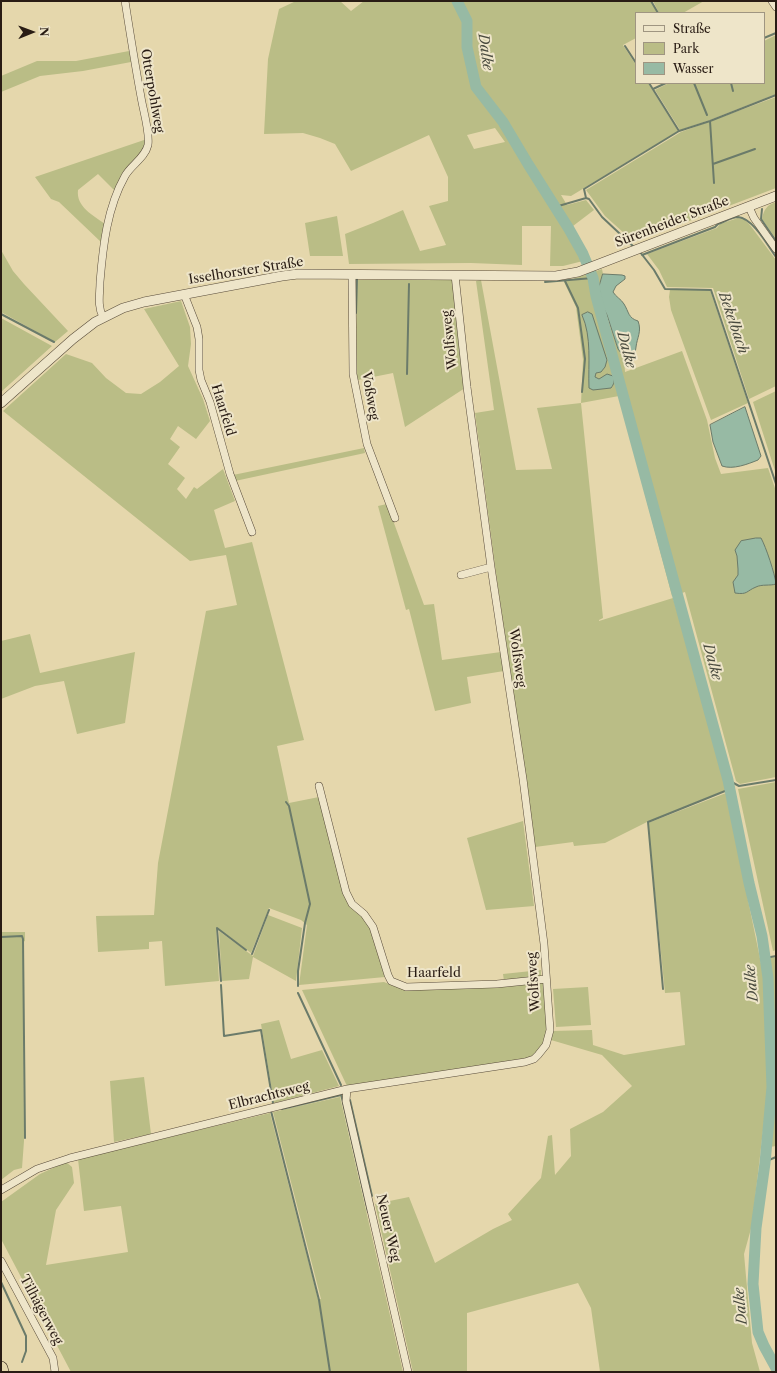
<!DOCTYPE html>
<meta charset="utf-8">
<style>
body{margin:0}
#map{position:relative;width:777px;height:1373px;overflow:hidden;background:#e5d7ac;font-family:"Libre Caslon Text",serif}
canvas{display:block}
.frame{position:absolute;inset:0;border:2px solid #291c14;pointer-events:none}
.legend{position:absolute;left:635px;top:12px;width:130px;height:72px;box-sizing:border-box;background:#eee5c9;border:1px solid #9f9581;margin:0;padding:5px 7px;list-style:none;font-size:12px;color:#291c14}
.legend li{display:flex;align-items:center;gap:8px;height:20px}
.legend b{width:20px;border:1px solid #9f9581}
.north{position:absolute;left:12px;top:12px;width:40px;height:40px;-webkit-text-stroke:3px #eee5c9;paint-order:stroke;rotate:89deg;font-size:11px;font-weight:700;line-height:16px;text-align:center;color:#291c14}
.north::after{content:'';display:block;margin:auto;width:14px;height:18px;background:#291c14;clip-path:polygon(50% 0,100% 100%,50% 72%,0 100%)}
</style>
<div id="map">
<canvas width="777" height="1373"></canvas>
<div class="frame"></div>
<ul class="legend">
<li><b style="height:5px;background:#eee5c9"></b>Straße</li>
<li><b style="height:11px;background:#babd86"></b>Park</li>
<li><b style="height:11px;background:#97baa4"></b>Wasser</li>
</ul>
<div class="north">N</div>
</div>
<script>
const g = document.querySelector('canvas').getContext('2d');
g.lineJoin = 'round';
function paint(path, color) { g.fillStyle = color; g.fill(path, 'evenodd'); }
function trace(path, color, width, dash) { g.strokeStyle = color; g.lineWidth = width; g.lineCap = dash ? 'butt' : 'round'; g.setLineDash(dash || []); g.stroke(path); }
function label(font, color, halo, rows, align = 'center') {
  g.font = font + ' "Libre Caslon Text",serif'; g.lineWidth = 4; g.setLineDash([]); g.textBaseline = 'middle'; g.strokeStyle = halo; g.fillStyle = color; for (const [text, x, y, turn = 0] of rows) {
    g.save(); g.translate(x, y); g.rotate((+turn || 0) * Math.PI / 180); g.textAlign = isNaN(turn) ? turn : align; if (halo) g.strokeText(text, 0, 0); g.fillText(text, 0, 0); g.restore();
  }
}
paint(new Path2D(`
 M 296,1 L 340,1 L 351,11 L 364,1 L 651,1 L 657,13 L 636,13 L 636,38 L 623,45 L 636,65 L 636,83 L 648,83 L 678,131 L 571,196 L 561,195 L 567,205 L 586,200 L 594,210 L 573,226 L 574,240 L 583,261 L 563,266 L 550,266 L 551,226 L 522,226 L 522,265 L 471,263 L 349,264 L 345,234 L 373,223 L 403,210 L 420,251 L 446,245 L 429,206 L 448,201 L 448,177 L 429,135 L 351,171 L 335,144 L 320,138 L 303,133 L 264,134 L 268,59 L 279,9 ZM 495,128 L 505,142 L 474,149 L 467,135 Z
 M 653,1 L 704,1 L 683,13 L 659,13 Z
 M 776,35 L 776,94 L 710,120 L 680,130 L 655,90 L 669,83 L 764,83 L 764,41 Z
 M 129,51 L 131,62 L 83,71 L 40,76 L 1,92 L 1,76 L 37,61 L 76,61 Z
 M 776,97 L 776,188 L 634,242 L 605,216 L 586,190 L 681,132 Z
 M 147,139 L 145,146 L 116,192 L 98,174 L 78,190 C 76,207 93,215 105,224 L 102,243 L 59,202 L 51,199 L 35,177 Z
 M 776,202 L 776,239 L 762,219 C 764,209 767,205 776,202 Z
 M 337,216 L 343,256 L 310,256 L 305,223 Z
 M 738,218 L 745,220 L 750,225 L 776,260 L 776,386 L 749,399 L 713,288 L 667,287 L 659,270 L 647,254 L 717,228 L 720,224 Z
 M 1,250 L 13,271 L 24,284 L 68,331 L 55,342 L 1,312 Z
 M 602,269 L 603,274 L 599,287 L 600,296 L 618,349 L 624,358 L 625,372 L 682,351 L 707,420 L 715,458 L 721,474 L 768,468 L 776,491 L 776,777 L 740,784 L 736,781 L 685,592 L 672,596 L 619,396 L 581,403 L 603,618 L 599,620 L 599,621 L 673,598 L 700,689 L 726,790 L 647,822 L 605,843 L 574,846 L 573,842 L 535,847 L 495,566 L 475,413 L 494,410 L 476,281 L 481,280 L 516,470 L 552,469 L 537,408 L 581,403 L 583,360 L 576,307 L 564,282 Z
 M 357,280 L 452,280 L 465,388 L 405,427 L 393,373 L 358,380 L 356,370 Z
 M 670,290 L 710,290 L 748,403 L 711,420 L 671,310 L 669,297 Z
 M 181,301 L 190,327 L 191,344 L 188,366 L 203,399 L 210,421 L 196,439 L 178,426 L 170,439 L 180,447 L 168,464 L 185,478 L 177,489 L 186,499 L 194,487 L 197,489 L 223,469 L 235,501 L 214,510 L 225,548 L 252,542 L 304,740 L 277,746 L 289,803 L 319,797 L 344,893 L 368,922 L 385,977 L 299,985 L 307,925 L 301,920 L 269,908 L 251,953 L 216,927 L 219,981 L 165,986 L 162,941 L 149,942 L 149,949 L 98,952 L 96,916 L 154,915 L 158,863 L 206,611 L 237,605 L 226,555 L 190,561 L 3,411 L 66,354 L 92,363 L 106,378 L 126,393 L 141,394 L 160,382 L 179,366 L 144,309 Z
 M 1,318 L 52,346 L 1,392 Z
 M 776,391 L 776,474 L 753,402 Z
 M 364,448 L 365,453 L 235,481 L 233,475 Z
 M 387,504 L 424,605 L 434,604 L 442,660 L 501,652 L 504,671 L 467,677 L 471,703 L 435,711 L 409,609 L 406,610 L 378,506 Z
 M 30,634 L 40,673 L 135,652 L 125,723 L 77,734 L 64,681 L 35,686 L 1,699 L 1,641 Z
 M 776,782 L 776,950 L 773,951 L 738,789 Z
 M 726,793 L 764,978 L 768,1087 L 752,1225 L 744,1254 L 752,1343 L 760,1372 L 600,1372 L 591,1308 L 578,1283 L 467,1313 L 467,1372 L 413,1372 L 375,1204 L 409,1197 L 435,1263 L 493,1229 L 512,1220 L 508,1214 L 541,1178 L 548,1136 L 552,1135 L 555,1175 L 571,1156 L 570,1129 L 603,1112 L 632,1086 L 602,1055 L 551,1040 L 552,1031 L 592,1030 L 593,1045 L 624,1055 L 685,1045 L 680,992 L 665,993 L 648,823 Z
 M 523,821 L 534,906 L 486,910 L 467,838 Z
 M 268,915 L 302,928 L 296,981 L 253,957 L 249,979 L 222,981 L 219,931 L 253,956 Z
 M 1,932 L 25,932 L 25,941 L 23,942 L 24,1141 L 22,1168 L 14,1170 L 1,1180 Z
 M 776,957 L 776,1146 L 770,1147 L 775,1088 L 772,977 L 769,958 Z
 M 541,970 L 541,977 L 504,981 L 503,974 Z
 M 544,981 L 548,1030 L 544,1044 L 532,1058 L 347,1086 L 302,990 L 384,982 L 396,987 L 406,989 Z
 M 588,987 L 591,1025 L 556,1027 L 553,989 Z
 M 279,1020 L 291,1059 L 322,1050 L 339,1086 L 274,1103 L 261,1024 Z
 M 144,1077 L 151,1134 L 114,1142 L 110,1081 Z
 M 340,1097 L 403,1372 L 71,1372 L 1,1239 L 1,1202 L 40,1174 L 66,1162 L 72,1167 L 74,1183 L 56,1210 L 46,1265 L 128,1252 L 121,1206 L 84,1211 L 78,1159 L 270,1113 L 318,1299 L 321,1299 L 273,1112 Z`), '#babd86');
const water = new Path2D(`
 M 603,274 L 622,275 L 625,276 L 625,279 L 616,286 L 613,292 C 616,297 621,299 624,304 C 629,312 628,318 638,321 C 642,331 637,338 636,347 C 635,353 635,357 633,363 L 628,362 L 618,349 L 607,315 L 602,305 L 599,287 Z
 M 588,312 L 592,314 L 607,360 L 605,367 L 601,372 L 596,373 L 595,377 L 599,379 L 607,374 L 613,376 C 615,381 614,384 611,388 L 593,390 L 589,388 C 588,364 592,337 582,315 Z
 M 745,407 L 761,456 L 758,460 C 748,464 733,470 722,466 L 713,442 L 710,425 Z
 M 756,538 L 761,538 C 766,547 775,574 776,584 C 770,586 762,584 756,587 C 746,591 748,595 735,593 L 733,582 L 738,575 L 738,569 L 737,556 L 735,550 L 741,541 Z`);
paint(water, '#97baa4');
trace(water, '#6b7b6a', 1);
trace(new Path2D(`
 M 651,1 L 658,13
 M 764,38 L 776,33
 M 625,46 L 636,63
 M 649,83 L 679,131
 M 694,83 L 707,115
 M 731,83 L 733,91
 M 653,89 L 666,83
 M 710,121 L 714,183
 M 713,164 L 755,149
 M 586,198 L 584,189 L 679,131 L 710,121 L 776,95
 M 555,207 L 586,198 L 589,199 L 602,217 L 635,248
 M 762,209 L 761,219 L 776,241
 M 640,252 L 654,270 L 665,289 L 711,290 L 776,484
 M 642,255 L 715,227 L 718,224 C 724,222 732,217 738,217 C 753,218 768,246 776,257
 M 565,281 L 578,308 L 585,359 L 582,392
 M 545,282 L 593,278
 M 356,313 L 357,279
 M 1,314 L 54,342
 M 407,374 L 409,284
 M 728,780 L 739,786 L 776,780
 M 286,802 L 289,806 L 310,904 L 305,923 L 298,971 L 298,986
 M 1,937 L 22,936 L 23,939 L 25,1138
 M 252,954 L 269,910
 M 765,958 L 776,956
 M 221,981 L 217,928 L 246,950
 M 221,985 L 224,1036 L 261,1030 L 273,1103
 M 663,989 L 648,822 L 730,789
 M 298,993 L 341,1085
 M 341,1094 L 368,1212
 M 350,1100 L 372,1196
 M 282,1109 L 341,1095
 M 271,1111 L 319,1300 L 330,1372
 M 766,1159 L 769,1160 L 776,1157
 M 1,1282 L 26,1336 L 26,1351 L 22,1362`), '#6b7b6a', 2);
trace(new Path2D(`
 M 457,1 L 467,21 L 467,47 L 476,87 L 503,122 L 528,164 L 569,229 L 583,254 L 593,278 L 596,296 L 728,780 L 749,883 L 762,936 L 768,978 L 772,1087 L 765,1163 L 756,1228 L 753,1284 L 758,1332 L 764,1346 L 776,1368`), '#97baa4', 11);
const minor = new Path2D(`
 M 772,1 L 776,7
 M 749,207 L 754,218 L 776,249
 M 352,274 L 353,374 L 367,444 L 395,518
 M 184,294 L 197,327 L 199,339 L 199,370 L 201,380 L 210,402 L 230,474 L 252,532
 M 103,317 C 97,306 100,294 100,282 C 103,246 107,208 125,176 C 131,165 145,158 148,145 C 150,132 143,110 141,97 C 135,65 130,33 125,1
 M 461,575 L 491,567
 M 319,786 L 346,892 L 352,904 L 364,914 L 373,927 L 388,975 L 391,981 L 406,987 L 497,984 L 546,979
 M 347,1089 L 346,1101 L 408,1372
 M 1,1190 L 37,1169 L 70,1158 L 347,1089 L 525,1062 L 534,1059 L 538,1055 L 546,1045 L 550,1030 L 544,944 L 523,779 L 491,567 L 467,387 L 455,275
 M 1,1261 L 53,1358 L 55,1372`);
const tertiary = new Path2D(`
 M 1,403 L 73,339 L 95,322 L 123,308 L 144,302 L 282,276 L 298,274 L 556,276 L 578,272 L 776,196`);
const motorway = new Path2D(`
 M 1,1368 L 2,1372`);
trace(minor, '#584b3a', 8);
trace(tertiary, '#584b3a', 10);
trace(motorway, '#291c14', 14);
trace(minor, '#eee5c9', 7);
trace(tertiary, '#eee5c9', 9);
trace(motorway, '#e5d7ac', 13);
label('13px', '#291c14', '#eee5c9', [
 ["Otterpohlweg",152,91,80],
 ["Sürenheider Straße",672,222,-21],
 ["Isselhorster Straße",246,271,-9],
 ["Wolfsweg",450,340,-96],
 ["Voßweg",370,396,80],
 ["Haarfeld",223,410,73],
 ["Wolfsweg",517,658,82],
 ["Haarfeld",434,973],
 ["Wolfsweg",534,982,-94],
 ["Elbrachtsweg",269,1096,-14],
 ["Neuer Weg",388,1228,77],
 ["Tilhägerweg",41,1310,62]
]);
label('italic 14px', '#4a4b3f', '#eee5c9', [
 ["Dalke",485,52,82],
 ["Bekelbach",733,323,71],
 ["Dalke",626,350,75],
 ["Dalke",712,662,75],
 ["Dalke",752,983,-95],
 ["Dalke",741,1306,-95]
]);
</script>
